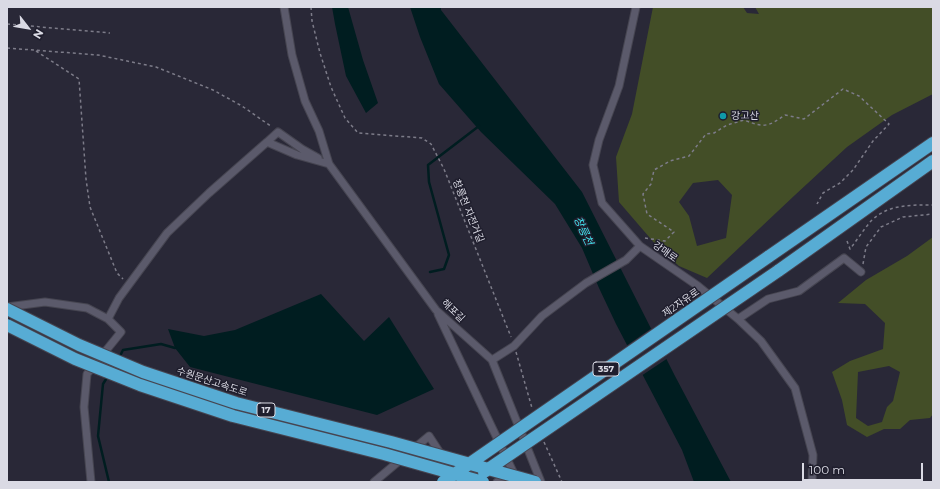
<!DOCTYPE html>
<meta charset="utf-8">
<style>
body{margin:0}
#map{position:relative;width:940px;height:489px;overflow:hidden;background:#292837;font-family:Montserrat,sans-serif}
canvas{display:block}
.frame{position:absolute;inset:0;border:8px solid #dadae4;pointer-events:none}
.north{position:absolute;left:8px;top:8px;width:40px;height:40px;-webkit-text-stroke:3px #1f1e2d;paint-order:stroke;rotate:121deg;font-size:11px;font-weight:700;line-height:16px;text-align:center;color:#dadae4}
.north::after{content:'';display:block;margin:auto;width:14px;height:18px;background:#dadae4;clip-path:polygon(50% 0,100% 100%,50% 72%,0 100%)}
.scale{position:absolute;left:802px;top:463px;width:121px;height:18px;box-sizing:border-box;border:2px solid #dadae4;border-top:0;padding-left:5px;font-size:12px;line-height:14px;white-space:nowrap;color:#dadae4;-webkit-text-stroke:3px #1f1e2d;paint-order:stroke}
</style>
<div id="map">
<canvas width="940" height="489"></canvas>
<div class="frame"></div>
<div class="north">N</div>
<div class="scale">100 m</div>
</div>
<script>
const g = document.querySelector('canvas').getContext('2d');
g.lineJoin = 'round';
function paint(path, color) { g.fillStyle = color; g.fill(path, 'evenodd'); }
function trace(path, color, width, dash) { g.strokeStyle = color; g.lineWidth = width; g.lineCap = dash ? 'butt' : 'round'; g.setLineDash(dash || []); g.stroke(path); }
function label(font, color, halo, rows, align = 'center') {
  g.font = font + ' Montserrat,"Noto Sans KR",sans-serif'; g.lineWidth = 3; g.setLineDash([]); g.textBaseline = 'middle'; g.strokeStyle = halo; g.fillStyle = color; for (const [text, x, y, turn = 0] of rows) {
    g.save(); g.translate(x, y); g.rotate((+turn || 0) * Math.PI / 180); g.textAlign = isNaN(turn) ? turn : align; if (halo) g.strokeText(text, 0, 0); g.fillText(text, 0, 0); g.restore();
  }
}
paint(new Path2D(`
 M 653,7 L 743,7 L 747,13 L 759,14 L 755,7 L 933,7 L 933,94 L 892,115 L 847,147 L 795,195 L 707,278 L 679,266 L 656,245 L 619,202 L 616,157 L 632,114 ZM 718,180 L 732,195 L 726,238 L 697,246 L 689,216 L 679,202 L 693,183 Z
 M 933,237 L 933,414 L 930,418 L 910,420 L 900,429 L 884,429 L 867,437 L 847,425 L 842,400 L 832,372 L 850,361 L 883,349 L 885,323 L 865,304 L 838,303 L 866,280 L 907,256 ZM 889,366 L 900,372 L 893,401 L 887,407 L 882,422 L 868,426 L 856,418 L 858,372 Z`), '#434e27');
paint(new Path2D(`
 M 332,7 L 348,7 L 363,60 L 378,103 L 366,113 L 346,76 L 335,24 Z
 M 410,7 L 441,7 L 441,10 L 582,192 L 675,376 L 731,482 L 694,482 L 682,450 L 616,324 L 599,288 L 582,248 L 555,204 L 481,132 L 439,84 L 420,37 Z
 M 321,294 L 364,341 L 389,317 L 434,389 L 377,415 L 190,367 L 175,348 L 168,329 L 204,336 L 235,330 Z`), '#001d20');
paint(new Path2D(`
 M 652,328 L 668,358 L 641,376 L 626,346 Z`), '#292837');
trace(new Path2D(`
 M 430,272 L 444,269 L 449,255 L 429,182 L 428,165 L 479,126
 M 119,358 L 123,350 L 161,344 L 175,348
 M 108,376 L 103,384 L 98,436 L 109,482`), '#001d20', 2.5);
const street = new Path2D(`
 M 284,7 L 292,55 L 305,101 L 319,131 L 329,164 L 436,310 L 492,360 L 541,482
 M 636,7 L 619,86 L 599,140 L 593,165 L 602,203 L 640,246 L 698,286 L 738,319 L 761,341 L 795,388 L 813,455 L 812,482
 M 267,142 L 278,132 L 302,149 L 318,158
 M 7,307 L 45,302 L 87,308 L 108,319
 M 438,314 L 516,478
 M 738,319 L 768,299 L 799,291 L 844,258 L 861,272
 M 492,360 L 514,346 L 542,316 L 586,283 L 626,260 L 640,246
 M 91,482 L 84,407 L 87,374 L 121,332 L 108,319 L 119,298 L 167,233 L 209,193 L 267,142 L 297,155 L 329,164
 M 374,482 L 429,436 L 459,482
 M 497,482 L 508,474`);
const highway = new Path2D(`
 M 768,257 L 933,143
 M 778,271 L 933,161`);
trace(street, '#464551', 9);
trace(highway, '#464551', 14);
trace(new Path2D(`
 M 311,7 L 312,21 L 320,53 L 331,87 L 345,118 L 358,133 L 422,138 L 431,144 L 444,169 L 511,337
 M 7,24 L 110,33
 M 7,48 L 98,55 L 156,67 L 213,90 L 242,106 L 272,127
 M 36,51 L 79,79 L 86,179 L 90,207 L 117,273 L 123,279
 M 645,238 L 665,241 L 674,232 L 647,214 L 643,194 L 651,184 L 654,170 L 670,161 L 689,156 L 706,134 L 714,133 L 727,125 L 744,120 C 764,128 768,127 785,115 L 804,119 L 843,89 L 859,96 L 889,124 L 873,141 L 853,170 L 840,183 L 823,193 L 817,204
 M 847,241 L 850,249 C 857,240 864,229 871,221 C 888,204 911,205 933,205
 M 863,264 L 866,247 L 881,227 L 903,217 L 933,214
 M 516,352 L 532,408
 M 544,442 L 562,482`), '#7d7c89', 1.5, [3, 3]);
trace(street, '#5b5a6b', 7);
trace(highway, '#57acd4', 12);
const highwayBridge = new Path2D(`
 M 7,309 L 79,345 L 143,372 L 236,403 L 391,442 L 535,482
 M 7,325 L 75,359 L 140,385 L 233,416 L 384,454 L 483,482
 M 484,472 L 778,271
 M 443,482 L 768,257`);
trace(highwayBridge, '#464551', 14, []);
trace(highwayBridge, '#57acd4', 12);
for (const [x, y, r, color] of [
 [723,116,4,"#0f9aa8"]
]) { const dot = new Path2D(); dot.arc(x, y, r, 0, 2 * Math.PI); g.fillStyle = color; g.fill(dot); trace(dot, '#1f1e2d', 1.5); }
for (const [x, y, w] of [
 [606,369,26],
 [266,410,18]
]) { const box = new Path2D(); box.roundRect(x - w / 2, y - 7, w, 14, 3); g.fillStyle = '#1f1e2d'; g.fill(box); trace(box, '#dadae4', 1); }
label('bold 9px', '#dadae4', null, [
 ["357",606,369],
 ["17",266,410]
]);
label('10px', '#dadae4', '#1f1e2d', [
 ["강고산",731,116]
], 'left');
label('10px', '#dadae4', '#1f1e2d', [
 ["창릉천 자전거길",468,211,68],
 ["강매로",665,252,35],
 ["제2자유로",681,303,-35],
 ["해포길",453,311,44],
 ["수원문산고속도로",212,382,18]
]);
label('italic 11px', '#43e4ef', '#1f1e2d', [
 ["창릉천",583,231,65]
]);
</script>
